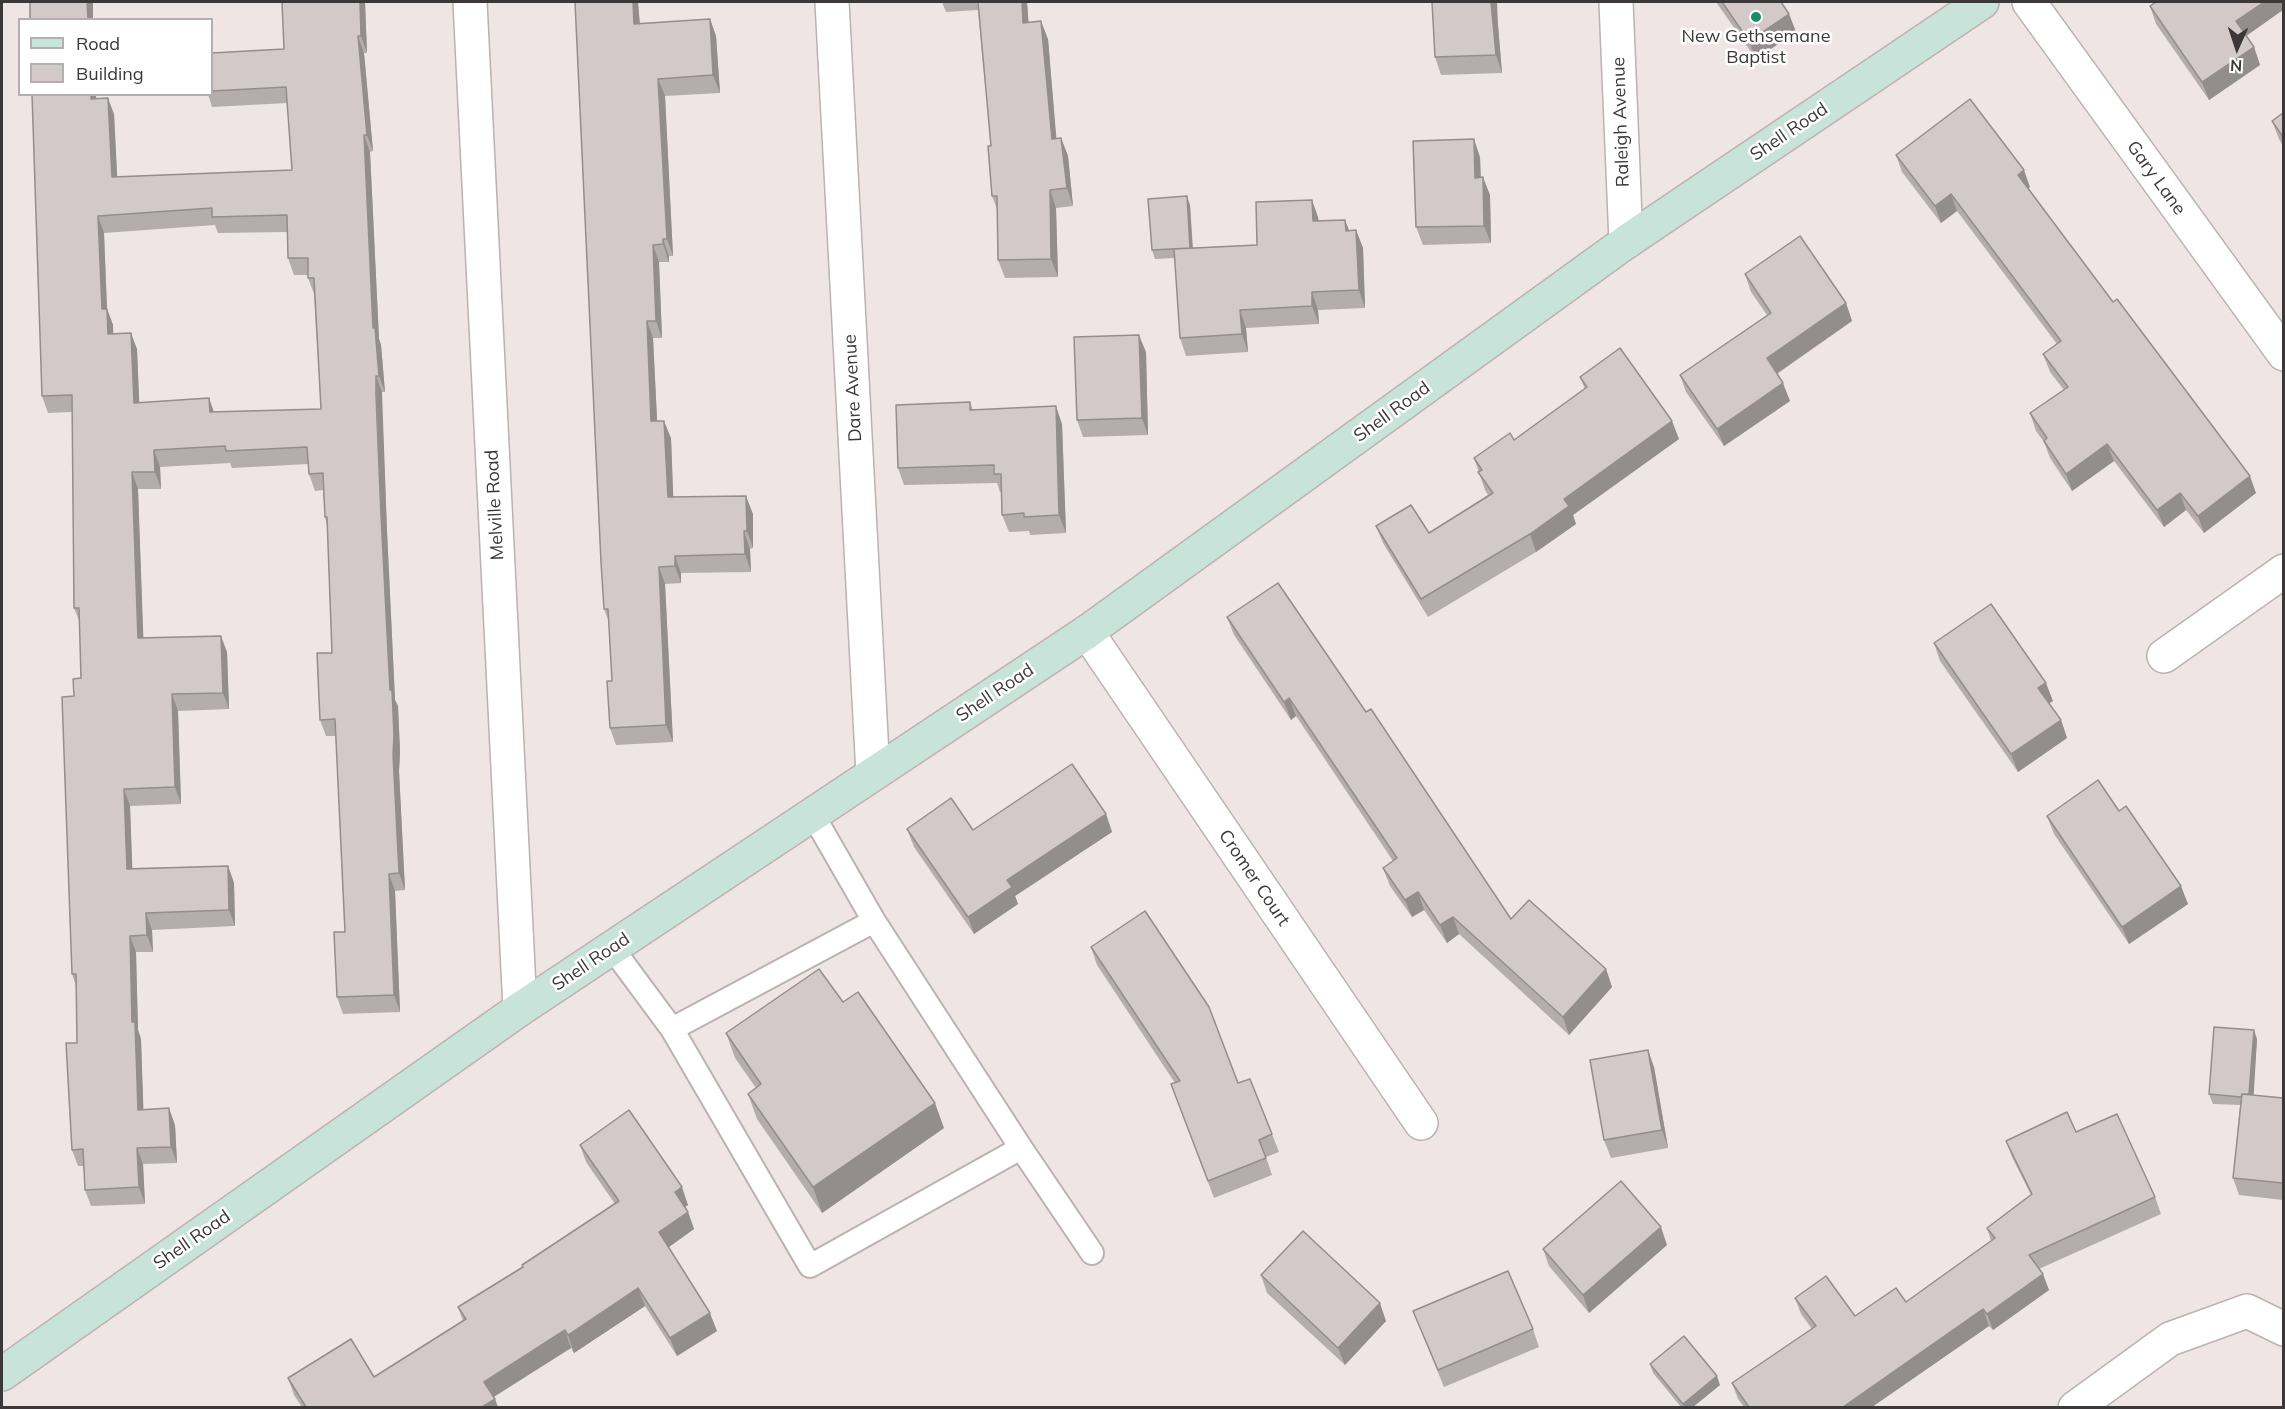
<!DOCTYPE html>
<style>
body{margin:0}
#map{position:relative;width:2285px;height:1409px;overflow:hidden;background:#efe5e5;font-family:Mulish,sans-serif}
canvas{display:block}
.frame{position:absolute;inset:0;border:3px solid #3c3839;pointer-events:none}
.legend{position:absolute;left:18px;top:18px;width:195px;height:78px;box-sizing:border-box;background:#fff;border:2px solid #b1afb0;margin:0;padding:8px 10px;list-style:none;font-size:18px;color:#3c3839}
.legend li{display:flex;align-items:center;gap:12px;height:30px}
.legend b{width:30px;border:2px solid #b1afb0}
.north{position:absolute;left:2207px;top:18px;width:60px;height:60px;-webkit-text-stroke:4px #fff;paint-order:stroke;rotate:183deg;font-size:16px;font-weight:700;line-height:24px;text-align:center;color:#3c3839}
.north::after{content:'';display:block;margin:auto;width:21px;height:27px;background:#3c3839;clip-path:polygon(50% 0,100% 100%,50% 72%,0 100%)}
</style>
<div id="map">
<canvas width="2285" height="1409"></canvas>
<div class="frame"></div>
<ul class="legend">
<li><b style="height:8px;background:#c8e3da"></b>Road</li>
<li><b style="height:16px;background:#d3c9c9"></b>Building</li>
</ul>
<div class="north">N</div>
</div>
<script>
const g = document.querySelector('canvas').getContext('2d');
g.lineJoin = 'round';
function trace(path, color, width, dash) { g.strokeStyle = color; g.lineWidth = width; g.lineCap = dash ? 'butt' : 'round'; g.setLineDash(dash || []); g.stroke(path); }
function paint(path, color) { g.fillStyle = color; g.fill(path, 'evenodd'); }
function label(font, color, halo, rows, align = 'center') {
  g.font = font + ' Mulish,sans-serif'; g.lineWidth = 5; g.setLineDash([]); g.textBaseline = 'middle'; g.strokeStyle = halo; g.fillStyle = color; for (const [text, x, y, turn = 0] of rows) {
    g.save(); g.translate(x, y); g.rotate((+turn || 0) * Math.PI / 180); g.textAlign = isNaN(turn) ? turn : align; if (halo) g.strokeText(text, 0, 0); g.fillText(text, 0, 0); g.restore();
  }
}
const lane = new Path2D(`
 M 813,815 L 874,921 L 1021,1148 L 1092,1253
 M 874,921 L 672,1029 L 810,1266 L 1021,1148
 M 612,948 L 672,1029`);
const street = new Path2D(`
 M 470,2 L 520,1009
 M 832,2 L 873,774
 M 1616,2 L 1626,242
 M 2029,2 L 2284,354
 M 1087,632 L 1421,1123
 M 2164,656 L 2284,571
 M 2075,1408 L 2170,1339 L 2247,1311 L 2284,1329`);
const secondary = new Path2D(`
 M 2,1374 L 520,1009 L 1087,632 L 1626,242 L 1982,2`);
trace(lane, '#bbb2b2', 26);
trace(street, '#bbb2b2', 36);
trace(secondary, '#bbb2b2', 36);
trace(lane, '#fff', 22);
trace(street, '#fff', 33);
trace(secondary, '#c8e3da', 33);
paint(new Path2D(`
 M 282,2 L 365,2 L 367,53 L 364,53 L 373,151 L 370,152 L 379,339 L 381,345 L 385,392 L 382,392 L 382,411 L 387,531 L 395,700 L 398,706 L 400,752 L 399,771 L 405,890 L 395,891 L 400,1012 L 343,1014 L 337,997 L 345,932 L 336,736 L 326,736 L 320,720 L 332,653 L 327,525 L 325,517 L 323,490 L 315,491 L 309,474 L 308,464 L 232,468 L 230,463 L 160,467 L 161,489 L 138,489 L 143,638 L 227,652 L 229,709 L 178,711 L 181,804 L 130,806 L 132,868 L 228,866 L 234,883 L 235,926 L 152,930 L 153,952 L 136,952 L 138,1030 L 141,1039 L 143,1109 L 175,1125 L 177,1163 L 143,1164 L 145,1204 L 91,1206 L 85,1190 L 84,1166 L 78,1166 L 72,1150 L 77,1043 L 76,986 L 72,974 L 74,696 L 81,678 L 80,623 L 74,608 L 72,412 L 48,413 L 42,396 L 97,99 L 114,114 L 117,177 L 292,170 L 287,103 L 212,107 L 208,94 L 212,94 L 212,53 L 284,49 ZM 215,225 L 218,233 L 287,232 L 288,258 L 294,275 L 308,275 L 308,278 L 314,294 L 321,409 L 214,412 L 139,402 L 137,349 L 113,334 L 113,325 L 107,309 L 104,233 Z
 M 638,2 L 640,24 L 710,19 L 716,36 L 720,93 L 665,96 L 673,256 L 669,256 L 669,262 L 659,262 L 662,338 L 653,338 L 657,421 L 671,438 L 673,497 L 753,514 L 753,548 L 750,549 L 751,572 L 681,573 L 681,583 L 665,584 L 673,742 L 616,745 L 610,728 L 612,681 L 609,622 L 604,609 Z
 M 942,2 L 1027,2 L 1028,22 L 1048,39 L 1056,139 L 1061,138 L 1068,156 L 1073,206 L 1056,208 L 1058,277 L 1005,278 L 998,260 L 997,209 L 992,196 L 991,146 L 978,10 L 946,12 Z
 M 1716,2 L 1781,2 L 1789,14 L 1796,32 L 1756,59 Z
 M 2150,6 L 2246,36 L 2254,47 L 2260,65 L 2209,100 L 2156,24 Z
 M 1498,25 L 1502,73 L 1441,75 L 1435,57 Z
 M 2283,113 L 2283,146 L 2279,139 L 2272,121 Z
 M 1896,155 L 2030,187 L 2028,189 L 2256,493 L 2204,533 L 2186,510 L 2164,527 L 2114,461 L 2072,491 L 2050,458 L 2044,442 L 2036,431 L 2030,413 L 2064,390 L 2050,372 L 2043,354 L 2057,344 L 1957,211 L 1941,223 L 1902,172 Z
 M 1480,157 L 1481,177 L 1490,195 L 1491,243 L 1423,245 L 1416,227 Z
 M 1190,205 L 1193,248 L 1257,245 L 1318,217 L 1319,221 L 1345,220 L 1349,231 L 1356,230 L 1363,248 L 1365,308 L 1318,310 L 1319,324 L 1246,328 L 1248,352 L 1186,356 L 1180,338 L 1175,258 L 1155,259 L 1152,250 Z
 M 1745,274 L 1846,303 L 1852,321 L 1777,374 L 1790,401 L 1724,446 L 1686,392 L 1680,375 L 1767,315 L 1751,292 Z
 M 1146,352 L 1148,435 L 1083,437 L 1077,420 Z
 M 1580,377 L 1679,439 L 1573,515 L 1576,524 L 1536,552 L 1428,617 L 1383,543 L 1376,526 L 1429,533 L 1488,495 L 1485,490 L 1474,458 L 1514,440 L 1585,389 Z
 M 970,402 L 973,410 L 1062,424 L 1066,533 L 1030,535 L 1029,531 L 1009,532 L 1002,515 L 1001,492 L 1000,492 L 997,483 L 904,485 L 898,468 Z
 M 1227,617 L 1366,712 L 1511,919 L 1606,969 L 1612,987 L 1569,1035 L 1459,934 L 1447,943 L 1424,910 L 1412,917 L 1390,886 L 1383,868 L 1393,861 L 1296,716 L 1291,720 L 1234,635 Z
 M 1934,643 L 2053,701 L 2049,703 L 2061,720 L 2067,738 L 2018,772 L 1940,661 Z
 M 2119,811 L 2188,904 L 2129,944 L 2054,834 L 2047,816 Z
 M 1106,814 L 1112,832 L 1015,896 L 1018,904 L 974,934 L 914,847 L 907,829 L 973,830 Z
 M 1091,947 L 1238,1083 L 1272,1134 L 1279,1152 L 1266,1157 L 1272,1175 L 1214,1198 L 1171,1084 L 1175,1083 L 1097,965 Z
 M 843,1002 L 944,1128 L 822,1213 L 757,1119 L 748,1094 L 756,1088 L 735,1058 L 726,1033 Z
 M 2257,1039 L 2253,1095 L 2283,1098 L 2283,1200 L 2239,1195 L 2233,1178 L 2240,1105 L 2213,1104 L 2209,1094 Z
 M 1654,1067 L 1668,1148 L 1611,1158 L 1604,1140 Z
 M 2076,1132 L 2155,1197 L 2161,1214 L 2039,1269 L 2049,1290 L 1993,1330 L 1989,1326 L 1872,1407 L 1744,1407 L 1738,1399 L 1732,1383 L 1812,1329 L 1801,1314 L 1795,1298 L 1855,1316 L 1906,1302 L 1991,1241 L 1987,1228 L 2031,1195 L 2012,1157 L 2006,1141 Z
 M 580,1145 L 688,1205 L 685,1207 L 688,1212 L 694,1229 L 668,1247 L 717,1331 L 677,1356 L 645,1306 L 574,1353 L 571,1348 L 494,1397 L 498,1407 L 302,1407 L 294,1395 L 288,1378 L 374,1377 L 463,1321 L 458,1307 L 522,1267 L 615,1204 L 586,1162 Z
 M 1667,1245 L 1589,1313 L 1549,1266 L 1543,1249 Z
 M 1261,1275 L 1386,1321 L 1345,1365 L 1267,1293 Z
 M 1413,1311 L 1533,1329 L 1539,1347 L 1444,1387 Z
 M 1650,1364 L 1720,1385 L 1693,1407 L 1681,1407 L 1653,1373 Z`), '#b5adad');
paint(new Path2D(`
 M 87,2 L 93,2 L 93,20 L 88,20 Z
 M 360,2 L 365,2 L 367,53 L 361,36 Z
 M 633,2 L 638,2 L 641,42 L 634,24 Z
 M 1022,2 L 1027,2 L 1030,40 L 1023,23 Z
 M 1491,2 L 1497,2 L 1498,25 L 1502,73 L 1496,55 Z
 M 2264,2 L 2283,2 L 2283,10 L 2242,39 L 2236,21 Z
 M 1789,14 L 1796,32 L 1756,59 L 1749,41 Z
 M 710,19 L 716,36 L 720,93 L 713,75 Z
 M 1041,21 L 1048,39 L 1058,157 L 1052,139 Z
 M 358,36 L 364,53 L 373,151 L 367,135 Z
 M 2254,47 L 2260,65 L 2209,100 L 2202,82 Z
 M 658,79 L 665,96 L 673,256 L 667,239 Z
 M 91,94 L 96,94 L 97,116 L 91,99 Z
 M 108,98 L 114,114 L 118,193 L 112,177 Z
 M 364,135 L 370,152 L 379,339 L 381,345 L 385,392 L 379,376 L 373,328 Z
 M 1061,138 L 1068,156 L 1073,206 L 1067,188 Z
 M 1474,139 L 1480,157 L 1481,195 L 1475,178 Z
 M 2024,170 L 2030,187 L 2024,192 L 2018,175 Z
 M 1483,177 L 1490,195 L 1491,243 L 1484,226 Z
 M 1050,190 L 1056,208 L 1058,277 L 1051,259 Z
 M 1951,194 L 1957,211 L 1941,223 L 1935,206 Z
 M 1187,196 L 1190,205 L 1193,257 L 1190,248 Z
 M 1312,200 L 1318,217 L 1320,239 L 1313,221 Z
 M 98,216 L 104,233 L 107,309 L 113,325 L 114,351 L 108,334 L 102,309 Z
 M 1345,220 L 1352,238 L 1346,231 Z
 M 1356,230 L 1363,248 L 1365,308 L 1359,290 Z
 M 663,239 L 669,256 L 669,262 L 663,244 Z
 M 653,245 L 659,262 L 662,338 L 656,321 Z
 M 1312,292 L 1318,310 L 1319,324 L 1312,306 Z
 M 1846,303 L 1852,321 L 1773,376 L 1767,358 Z
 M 1240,310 L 1246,328 L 1248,352 L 1242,334 Z
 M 647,321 L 653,338 L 658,439 L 651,421 Z
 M 131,333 L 137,349 L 140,419 L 134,403 Z
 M 1139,335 L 1146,352 L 1148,435 L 1142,418 Z
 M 376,376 L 382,392 L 387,531 L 395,700 L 398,706 L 400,752 L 399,771 L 405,890 L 399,873 L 381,515 Z
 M 1783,383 L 1790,401 L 1724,446 L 1717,429 Z
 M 209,398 L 215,415 L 210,412 Z
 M 1056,406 L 1062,424 L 1066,533 L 1059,515 Z
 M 664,421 L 671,438 L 674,515 L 668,497 Z
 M 1672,421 L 1679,439 L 1573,515 L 1576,524 L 1536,552 L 1530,534 L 1564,499 Z
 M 2107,444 L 2114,461 L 2072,491 L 2066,474 Z
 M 154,450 L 160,467 L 161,489 L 155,472 Z
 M 132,472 L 138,489 L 144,655 L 138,638 Z
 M 2250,476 L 2256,493 L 2204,533 L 2198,516 Z
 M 2180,493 L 2186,510 L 2164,527 L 2157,510 Z
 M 746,496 L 753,514 L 753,548 L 747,531 Z
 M 744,531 L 750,549 L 751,572 L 745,554 Z
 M 675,556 L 681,573 L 681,583 L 675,566 Z
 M 659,567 L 665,584 L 673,742 L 666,725 Z
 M 221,636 L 227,652 L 229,709 L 223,693 Z
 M 2046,683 L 2053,701 L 2045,706 L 2038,688 Z
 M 172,694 L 178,711 L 181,804 L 175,787 Z
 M 1289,698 L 1296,716 L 1291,720 L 1284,702 Z
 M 2061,720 L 2067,738 L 2018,772 L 2011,754 Z
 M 124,789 L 130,806 L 133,885 L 127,869 Z
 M 1106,814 L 1112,832 L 1015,896 L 1018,904 L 974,934 L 968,917 L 1007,880 Z
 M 228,866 L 234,883 L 235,926 L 229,910 Z
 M 389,874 L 395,891 L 400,1012 L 394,995 Z
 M 2181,886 L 2188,904 L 2129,944 L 2122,927 Z
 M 1418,892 L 1424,910 L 1412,917 L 1405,900 Z
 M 146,913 L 152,930 L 153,952 L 147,935 Z
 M 1453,917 L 1459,934 L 1447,943 L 1440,925 Z
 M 130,936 L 136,952 L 138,1030 L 141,1039 L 144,1126 L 138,1110 L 132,1022 Z
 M 1606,969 L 1612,987 L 1569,1035 L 1563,1017 Z
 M 2254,1030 L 2257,1039 L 2253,1106 L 2249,1097 Z
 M 1648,1050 L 1654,1067 L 1668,1148 L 1662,1130 Z
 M 935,1103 L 944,1128 L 822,1213 L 813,1187 Z
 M 169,1108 L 175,1125 L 177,1163 L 171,1147 Z
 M 137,1148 L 143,1164 L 145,1204 L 139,1187 Z
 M 682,1187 L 688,1205 L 681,1210 L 675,1192 Z
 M 688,1212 L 694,1229 L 665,1250 L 659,1232 Z
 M 1661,1227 L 1667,1245 L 1589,1313 L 1583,1295 Z
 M 2043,1274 L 2049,1290 L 1993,1330 L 1987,1314 Z
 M 638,1288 L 645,1306 L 574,1353 L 568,1335 Z
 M 1380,1303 L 1386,1321 L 1345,1365 L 1338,1348 Z
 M 1983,1309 L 1989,1326 L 1872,1407 L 1843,1407 Z
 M 710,1313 L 717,1331 L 677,1356 L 670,1338 Z
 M 565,1330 L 571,1348 L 490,1399 L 484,1382 Z
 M 1717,1376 L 1720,1385 L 1693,1407 L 1684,1407 L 1683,1404 Z
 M 495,1399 L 498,1407 L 482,1407 Z`), '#948d8d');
const building = new Path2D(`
 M 30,2 L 87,2 L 88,20 L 30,20 Z
 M 282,2 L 360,2 L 361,36 L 358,36 L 367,135 L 364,135 L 373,328 L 375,328 L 379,376 L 376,376 L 376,395 L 381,515 L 390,690 L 392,690 L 394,736 L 393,754 L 399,873 L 389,874 L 394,995 L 337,997 L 334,932 L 345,932 L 335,719 L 320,720 L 317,653 L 332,653 L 327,517 L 325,517 L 323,473 L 309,474 L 307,447 L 226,451 L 225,446 L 154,450 L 155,472 L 132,472 L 138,638 L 221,636 L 223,693 L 172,694 L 175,787 L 124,789 L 127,869 L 228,866 L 229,910 L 146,913 L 147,935 L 130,936 L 132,1022 L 135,1022 L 138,1110 L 169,1108 L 171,1147 L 137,1148 L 139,1187 L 85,1190 L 83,1149 L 72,1150 L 66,1043 L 77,1043 L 76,974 L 72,974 L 62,697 L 74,696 L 73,679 L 81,678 L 79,608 L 74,608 L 72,395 L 42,396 L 32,94 L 91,94 L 91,99 L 108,98 L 112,177 L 292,170 L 286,87 L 212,91 L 212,53 L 284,49 ZM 212,208 L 212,217 L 287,215 L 288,258 L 308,258 L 308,278 L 314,278 L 321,409 L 210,412 L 209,398 L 134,403 L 131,333 L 108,334 L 107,309 L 102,309 L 98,216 Z
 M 575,2 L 633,2 L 634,24 L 710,19 L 713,75 L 658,79 L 667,239 L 663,239 L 663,244 L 653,245 L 656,321 L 647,321 L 651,421 L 664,421 L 668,497 L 746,496 L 747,531 L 744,531 L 745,554 L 675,556 L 675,566 L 659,567 L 666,725 L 610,728 L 607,681 L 612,681 L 608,609 L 604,609 L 601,562 Z
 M 978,2 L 1022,2 L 1023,23 L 1041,21 L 1052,139 L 1061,138 L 1067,188 L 1050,190 L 1051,259 L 998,260 L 997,196 L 992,196 L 988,146 L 991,146 Z
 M 1432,2 L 1491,2 L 1496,55 L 1435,57 Z
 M 1722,2 L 1781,2 L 1789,14 L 1749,41 Z
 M 2156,2 L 2264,2 L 2236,21 L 2254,47 L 2202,82 L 2150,6 Z
 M 1970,99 L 2024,170 L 2018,175 L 2113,302 L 2117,299 L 2250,476 L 2198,516 L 2180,493 L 2157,510 L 2107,444 L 2066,474 L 2044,441 L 2047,438 L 2030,413 L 2068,387 L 2043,354 L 2061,341 L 1951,194 L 1935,206 L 1896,155 Z
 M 2283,113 L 2283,137 L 2272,121 Z
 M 1474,139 L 1475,178 L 1483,177 L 1484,226 L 1416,227 L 1413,141 Z
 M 1187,196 L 1190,248 L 1152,250 L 1148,199 Z
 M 1312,200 L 1313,221 L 1345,220 L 1346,231 L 1356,230 L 1359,290 L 1312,292 L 1312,306 L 1240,310 L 1242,334 L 1180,338 L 1174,249 L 1257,245 L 1256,202 Z
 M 1800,236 L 1846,303 L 1767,358 L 1783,383 L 1717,429 L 1680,375 L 1771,313 L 1745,274 Z
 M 1139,335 L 1142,418 L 1077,420 L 1074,337 Z
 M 1620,348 L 1672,421 L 1564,499 L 1569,506 L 1530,534 L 1421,599 L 1376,526 L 1411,505 L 1429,533 L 1493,493 L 1478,472 L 1482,470 L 1474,458 L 1510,433 L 1514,440 L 1587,387 L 1580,377 Z
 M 970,402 L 970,410 L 1056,406 L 1059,515 L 1024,517 L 1024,513 L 1002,515 L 1001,474 L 994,474 L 994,465 L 898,468 L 896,405 Z
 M 1278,583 L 1366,712 L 1371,709 L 1511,919 L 1529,900 L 1606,969 L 1563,1017 L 1453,917 L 1440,925 L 1418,892 L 1405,900 L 1383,868 L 1397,858 L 1289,698 L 1284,702 L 1227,617 Z
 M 1991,604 L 2046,683 L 2038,688 L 2061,720 L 2011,754 L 1934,643 Z
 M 1072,764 L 1106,814 L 1007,880 L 1012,887 L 968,917 L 907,829 L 951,798 L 973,830 Z
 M 2098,780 L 2119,811 L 2126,806 L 2181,886 L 2122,927 L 2047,816 Z
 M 1145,911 L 1209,1007 L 1238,1083 L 1250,1079 L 1272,1134 L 1259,1140 L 1266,1158 L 1208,1181 L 1171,1084 L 1180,1081 L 1091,947 Z
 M 819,969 L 843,1002 L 858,992 L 935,1103 L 813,1187 L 748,1094 L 761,1084 L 726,1033 Z
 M 2214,1027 L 2254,1030 L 2249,1094 L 2242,1094 L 2241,1097 L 2209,1094 Z
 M 1648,1050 L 1662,1130 L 1604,1140 L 1590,1060 Z
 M 2242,1094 L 2283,1098 L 2283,1183 L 2233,1178 Z
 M 629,1110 L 682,1187 L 675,1192 L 688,1212 L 659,1232 L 710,1313 L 670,1338 L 638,1288 L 568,1335 L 565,1330 L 484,1382 L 495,1399 L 482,1407 L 306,1407 L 288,1378 L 351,1339 L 374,1377 L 466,1319 L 458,1307 L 523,1267 L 522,1265 L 619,1201 L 580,1145 Z
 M 2067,1112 L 2076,1132 L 2117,1114 L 2155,1197 L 2029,1255 L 2043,1274 L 1987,1314 L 1983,1309 L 1843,1407 L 1749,1407 L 1732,1383 L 1816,1326 L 1795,1298 L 1826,1276 L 1855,1316 L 1896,1288 L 1906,1302 L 1995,1238 L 1987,1228 L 2032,1194 L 2006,1141 Z
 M 1621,1181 L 1661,1227 L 1583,1295 L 1543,1249 Z
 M 1303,1231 L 1380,1303 L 1338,1348 L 1261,1275 Z
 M 1508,1271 L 1533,1329 L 1438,1370 L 1413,1311 Z
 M 1684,1336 L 1717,1376 L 1683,1404 L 1650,1364 Z`);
paint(building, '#d3c9c9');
trace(building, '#948d8d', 1.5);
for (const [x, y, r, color] of [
 [1756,17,6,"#1c8b6a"]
]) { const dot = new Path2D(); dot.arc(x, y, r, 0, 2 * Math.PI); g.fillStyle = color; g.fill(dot); trace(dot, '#fff', 2); }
label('18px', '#3c3839', '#fff', [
 ["New Gethsemane",1756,37],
 ["Baptist",1756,58]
]);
label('18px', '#3c3839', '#fff', [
 ["Raleigh Avenue",1621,122,-92],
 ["Shell Road",1789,132,-34],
 ["Gary Lane",2156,178,54],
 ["Dare Avenue",853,388,-93],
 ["Shell Road",1392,412,-36],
 ["Melville Road",495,505,-93],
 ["Shell Road",995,693,-34],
 ["Cromer Court",1254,878,56],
 ["Shell Road",591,962,-34],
 ["Shell Road",192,1240,-35]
]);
</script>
